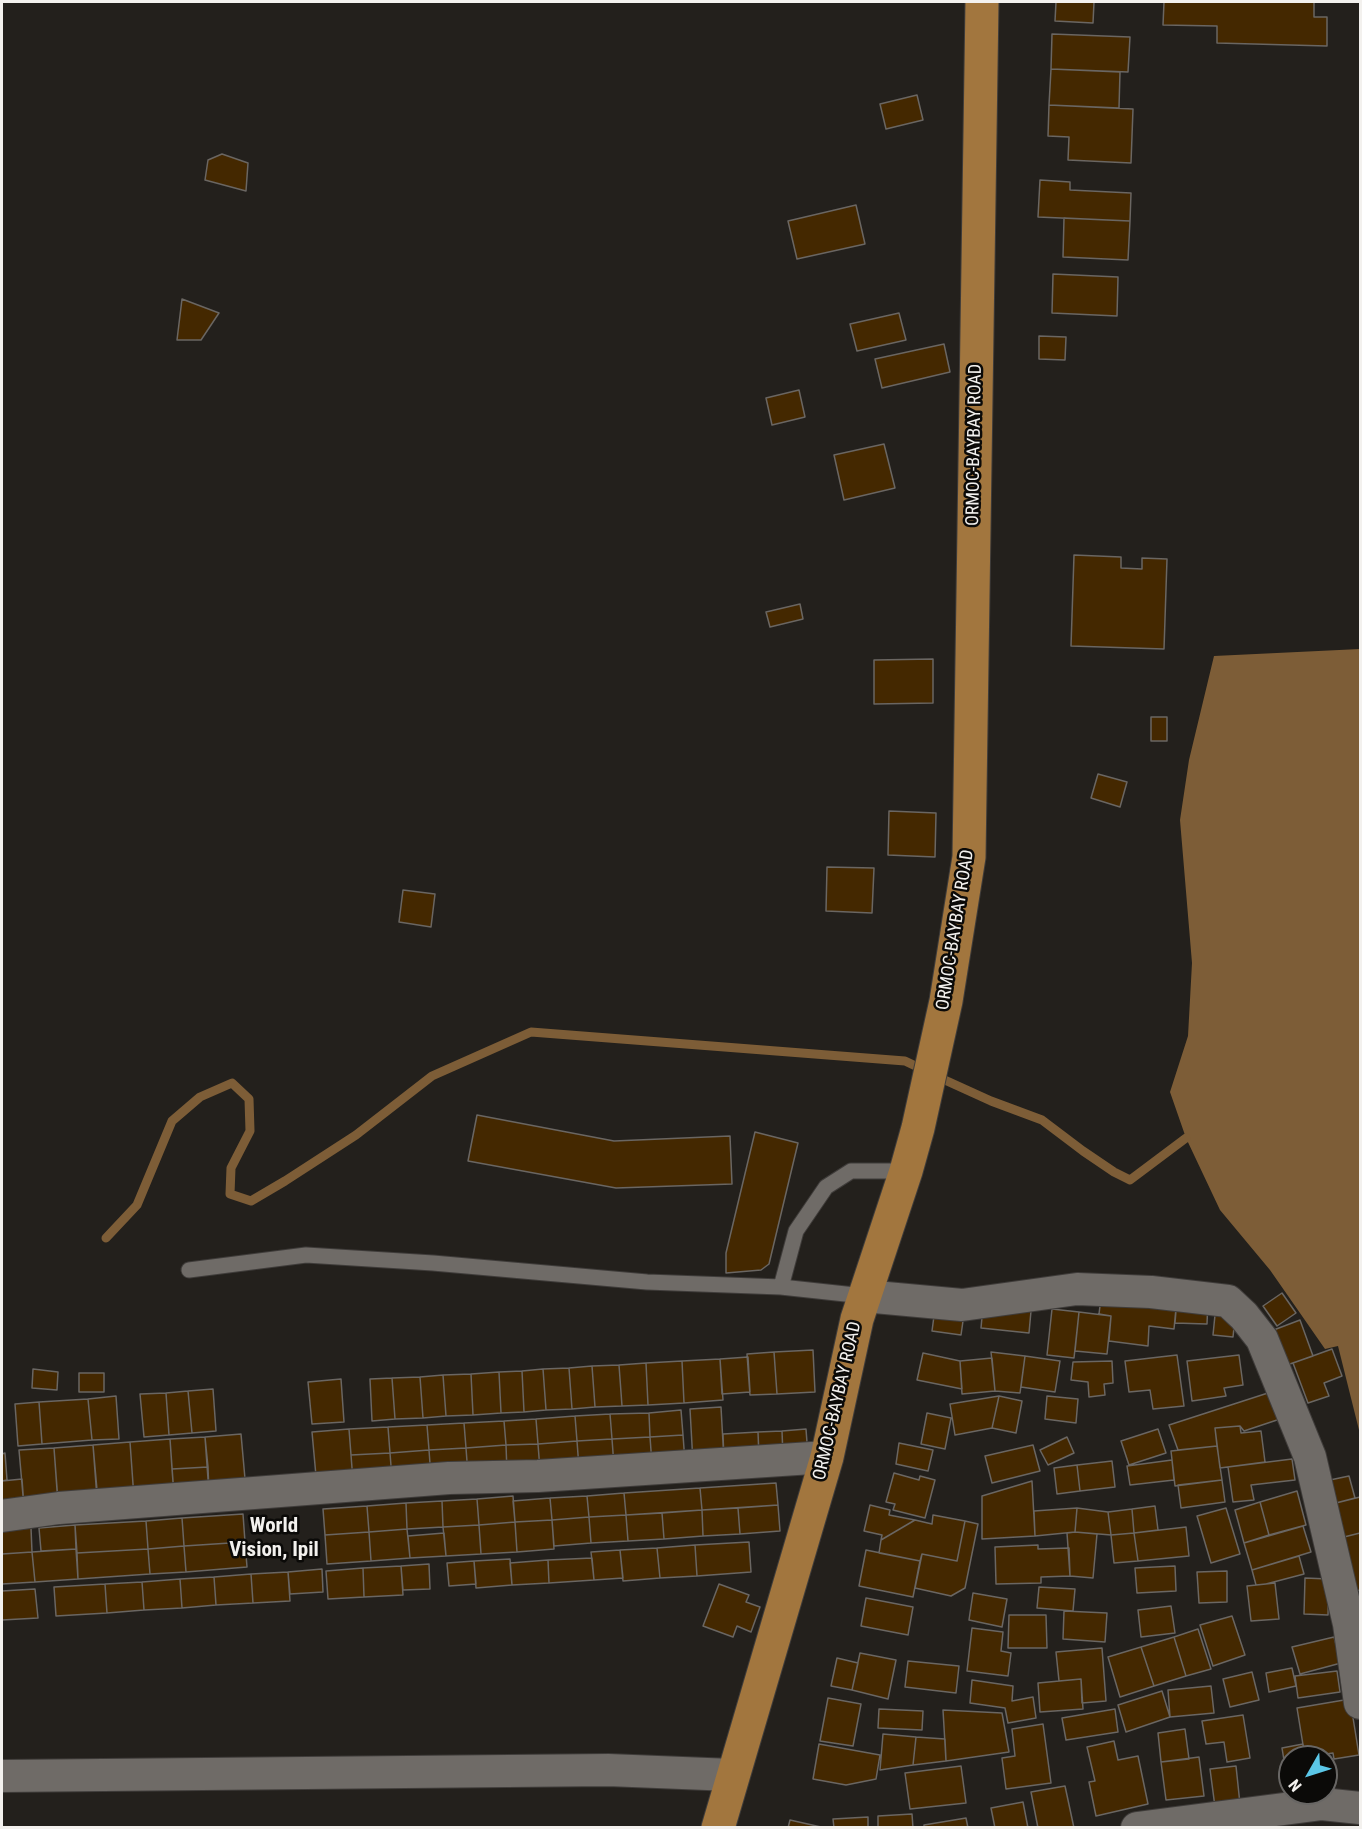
<!DOCTYPE html>
<style>
body{margin:0}
#map{position:relative;width:1362px;height:1829px;overflow:hidden;background:#23201c;font-family:"Roboto Condensed",sans-serif}
canvas{display:block}
.frame{position:absolute;inset:0;border:3px solid #f3f1ee;pointer-events:none}
.north{position:absolute;left:1278px;top:1745px;width:60px;height:60px;box-sizing:border-box;background:#0b0a08;border:2px solid #686664;border-radius:50%;rotate:231deg;font-size:16px;font-weight:700;line-height:24px;text-align:center;color:#f3f1ee}
.north::after{content:'';display:block;margin:auto;width:21px;height:27px;background:#5bc7e7;clip-path:polygon(50% 0,100% 100%,50% 72%,0 100%)}
</style>
<div id="map">
<canvas width="1362" height="1829"></canvas>
<div class="frame"></div>
<div class="north">N</div>
</div>
<script>
const g = document.querySelector('canvas').getContext('2d');
g.lineJoin = 'round';
function paint(path, color) { g.fillStyle = color; g.fill(path, 'evenodd'); }
function trace(path, color, width, dash) { g.strokeStyle = color; g.lineWidth = width; g.lineCap = dash ? 'butt' : 'round'; g.setLineDash(dash || []); g.stroke(path); }
function label(font, color, halo, rows, align = 'center') {
  g.font = font + ' "Roboto Condensed",sans-serif'; g.lineWidth = 5; g.setLineDash([]); g.textBaseline = 'middle'; g.strokeStyle = halo; g.fillStyle = color; for (const [text, x, y, turn = 0] of rows) {
    g.save(); g.translate(x, y); g.rotate((+turn || 0) * Math.PI / 180); g.textAlign = isNaN(turn) ? turn : align; if (halo) g.strokeText(text, 0, 0); g.fillText(text, 0, 0); g.restore();
  }
}
paint(new Path2D(`
 M 1360,649 L 1360,1434 L 1338,1346 L 1325,1349 L 1270,1270 L 1220,1210 L 1186,1138 L 1170,1092 L 1188,1036 L 1192,963 L 1180,820 L 1189,760 L 1214,656 Z`), '#7d5d37');
trace(new Path2D(`
 M 936,1076 L 991,1101 L 1042,1120 L 1083,1151 L 1114,1172 L 1130,1180 L 1186,1138
 M 106,1238 L 137,1205 L 172,1121 L 200,1097 L 232,1083 L 249,1099 L 250,1131 L 231,1168 L 230,1194 L 251,1201 L 285,1181 L 356,1135 L 432,1076 L 531,1032 L 905,1061 L 924,1070`), '#7d5d37', 9);
const building = new Path2D(`
 M 1056,2 L 1094,2 L 1093,23 L 1055,21 Z
 M 1164,2 L 1314,2 L 1314,17 L 1327,17 L 1327,46 L 1217,43 L 1217,26 L 1163,25 Z
 M 1052,34 L 1130,37 L 1128,72 L 1051,69 Z
 M 1051,69 L 1120,72 L 1119,108 L 1049,105 Z
 M 917,95 L 923,120 L 886,129 L 880,104 Z
 M 1049,105 L 1133,109 L 1131,163 L 1068,160 L 1069,137 L 1048,136 Z
 M 222,154 L 248,163 L 246,191 L 205,180 L 208,160 Z
 M 1040,180 L 1070,182 L 1070,190 L 1131,193 L 1130,221 L 1038,217 Z
 M 856,205 L 865,244 L 797,259 L 788,221 Z
 M 1064,218 L 1130,221 L 1128,260 L 1063,257 Z
 M 1053,274 L 1118,277 L 1117,316 L 1052,313 Z
 M 182,299 L 219,313 L 201,340 L 177,340 Z
 M 899,313 L 906,340 L 857,351 L 850,324 Z
 M 1039,336 L 1066,337 L 1065,360 L 1039,359 Z
 M 944,344 L 950,372 L 882,388 L 875,359 Z
 M 799,390 L 805,417 L 772,425 L 766,398 Z
 M 884,444 L 895,488 L 844,500 L 834,455 Z
 M 1074,555 L 1121,557 L 1121,568 L 1142,569 L 1142,558 L 1167,559 L 1164,649 L 1071,646 Z
 M 800,604 L 803,619 L 770,627 L 766,612 Z
 M 933,659 L 933,703 L 874,704 L 874,660 Z
 M 1151,717 L 1167,717 L 1167,741 L 1151,741 Z
 M 1098,774 L 1127,782 L 1120,807 L 1091,798 Z
 M 889,811 L 936,813 L 935,857 L 888,855 Z
 M 827,867 L 874,868 L 872,913 L 826,911 Z
 M 403,890 L 435,894 L 431,927 L 399,922 Z
 M 477,1115 L 614,1141 L 730,1136 L 732,1184 L 616,1188 L 468,1161 Z
 M 755,1132 L 798,1143 L 769,1264 L 761,1270 L 726,1273 L 726,1253 Z
 M 1102,1290 L 1177,1298 L 1174,1329 L 1149,1326 L 1148,1346 L 1109,1341 L 1111,1316 L 1099,1314 Z
 M 1282,1293 L 1296,1313 L 1277,1326 L 1263,1306 Z
 M 1177,1298 L 1208,1300 L 1207,1324 L 1175,1323 Z
 M 983,1306 L 1031,1311 L 1029,1333 L 981,1328 Z
 M 1052,1309 L 1079,1312 L 1074,1358 L 1047,1355 Z
 M 1079,1312 L 1111,1316 L 1107,1354 L 1075,1351 Z
 M 1215,1315 L 1235,1318 L 1233,1337 L 1213,1335 Z
 M 934,1316 L 963,1321 L 961,1335 L 932,1331 Z
 M 1300,1320 L 1313,1356 L 1284,1366 L 1271,1331 Z
 M 1332,1349 L 1342,1376 L 1324,1383 L 1329,1396 L 1308,1403 L 1293,1363 Z
 M 813,1350 L 815,1392 L 777,1394 L 774,1352 Z
 M 774,1352 L 777,1394 L 750,1395 L 747,1354 Z
 M 991,1352 L 1025,1356 L 1020,1393 L 995,1391 Z
 M 923,1353 L 960,1361 L 962,1389 L 917,1380 Z
 M 1177,1355 L 1184,1406 L 1153,1409 L 1150,1390 L 1129,1392 L 1125,1361 Z
 M 1239,1355 L 1243,1385 L 1224,1388 L 1226,1396 L 1192,1401 L 1187,1361 Z
 M 1025,1356 L 1060,1361 L 1055,1392 L 1021,1387 Z
 M 748,1357 L 750,1392 L 722,1394 L 720,1359 Z
 M 992,1358 L 995,1391 L 962,1394 L 960,1361 Z
 M 720,1359 L 723,1400 L 684,1403 L 682,1361 Z
 M 682,1361 L 684,1403 L 648,1405 L 646,1363 Z
 M 1112,1361 L 1113,1383 L 1104,1384 L 1105,1395 L 1089,1397 L 1088,1382 L 1071,1380 L 1073,1362 Z
 M 646,1363 L 648,1405 L 622,1406 L 619,1365 Z
 M 619,1365 L 622,1406 L 595,1407 L 592,1366 Z
 M 592,1366 L 595,1407 L 572,1409 L 569,1368 Z
 M 569,1368 L 572,1409 L 546,1410 L 543,1369 Z
 M 33,1369 L 58,1372 L 57,1390 L 32,1388 Z
 M 543,1369 L 546,1410 L 524,1412 L 522,1371 Z
 M 522,1371 L 524,1412 L 501,1413 L 499,1372 Z
 M 499,1372 L 501,1413 L 473,1415 L 471,1374 Z
 M 79,1373 L 104,1373 L 104,1392 L 79,1392 Z
 M 471,1374 L 473,1415 L 446,1416 L 443,1375 Z
 M 443,1375 L 446,1416 L 423,1418 L 420,1377 Z
 M 420,1377 L 423,1418 L 395,1419 L 392,1378 Z
 M 392,1378 L 395,1419 L 372,1421 L 370,1379 Z
 M 341,1379 L 344,1422 L 312,1424 L 308,1382 Z
 M 213,1389 L 216,1431 L 192,1433 L 188,1391 Z
 M 188,1391 L 192,1433 L 169,1435 L 166,1393 Z
 M 1271,1392 L 1280,1419 L 1244,1431 L 1240,1426 L 1215,1428 L 1217,1446 L 1178,1450 L 1169,1425 Z
 M 166,1393 L 169,1435 L 144,1437 L 140,1394 Z
 M 116,1396 L 119,1439 L 92,1440 L 88,1399 Z
 M 999,1396 L 992,1428 L 955,1435 L 950,1404 Z
 M 999,1396 L 1022,1401 L 1016,1433 L 992,1428 Z
 M 1047,1396 L 1078,1399 L 1076,1423 L 1045,1419 Z
 M 88,1399 L 92,1440 L 42,1444 L 39,1402 Z
 M 39,1402 L 42,1444 L 18,1446 L 15,1404 Z
 M 721,1407 L 724,1461 L 693,1463 L 690,1409 Z
 M 681,1410 L 683,1435 L 650,1437 L 649,1413 Z
 M 649,1413 L 650,1437 L 612,1439 L 610,1414 Z
 M 927,1413 L 951,1418 L 945,1449 L 921,1444 Z
 M 610,1414 L 612,1439 L 577,1441 L 575,1416 Z
 M 575,1416 L 577,1441 L 538,1444 L 536,1419 Z
 M 536,1419 L 538,1444 L 506,1445 L 504,1421 Z
 M 504,1421 L 506,1445 L 466,1448 L 464,1423 Z
 M 464,1423 L 466,1448 L 429,1450 L 427,1425 Z
 M 427,1425 L 429,1450 L 390,1453 L 388,1427 Z
 M 1240,1426 L 1241,1433 L 1261,1431 L 1265,1462 L 1220,1468 L 1215,1428 Z
 M 388,1427 L 390,1453 L 351,1455 L 349,1429 Z
 M 349,1429 L 353,1481 L 317,1487 L 312,1432 Z
 M 806,1429 L 808,1456 L 783,1458 L 782,1431 Z
 M 1158,1429 L 1166,1453 L 1129,1465 L 1121,1441 Z
 M 782,1431 L 783,1455 L 759,1456 L 758,1432 Z
 M 758,1432 L 759,1459 L 724,1461 L 723,1434 Z
 M 241,1434 L 246,1490 L 209,1493 L 205,1437 Z
 M 683,1435 L 685,1462 L 652,1464 L 650,1437 Z
 M 205,1437 L 208,1467 L 172,1469 L 170,1439 Z
 M 650,1437 L 652,1464 L 614,1466 L 612,1439 Z
 M 1067,1437 L 1074,1453 L 1048,1465 L 1040,1450 Z
 M 170,1439 L 174,1495 L 134,1498 L 130,1442 Z
 M 612,1439 L 614,1466 L 579,1468 L 577,1441 Z
 M 577,1441 L 579,1468 L 540,1470 L 538,1444 Z
 M 130,1442 L 134,1498 L 98,1501 L 93,1445 Z
 M 899,1443 L 933,1450 L 928,1471 L 896,1464 Z
 M 538,1444 L 540,1470 L 507,1472 L 506,1445 Z
 M 93,1445 L 97,1498 L 58,1501 L 54,1448 Z
 M 506,1445 L 507,1472 L 468,1475 L 466,1448 Z
 M 1033,1445 L 1040,1471 L 992,1483 L 985,1456 Z
 M 1217,1446 L 1222,1480 L 1175,1486 L 1171,1451 Z
 M 54,1448 L 58,1504 L 24,1507 L 19,1450 Z
 M 466,1448 L 468,1475 L 431,1477 L 429,1450 Z
 M 429,1450 L 431,1477 L 392,1479 L 390,1453 Z
 M 5,1453 L 7,1480 L 2,1481 L 2,1454 Z
 M 390,1453 L 392,1479 L 353,1481 L 351,1455 Z
 M 1292,1459 L 1295,1480 L 1251,1485 L 1254,1500 L 1233,1502 L 1228,1467 Z
 M 1172,1460 L 1174,1480 L 1130,1485 L 1127,1466 Z
 M 1112,1461 L 1115,1487 L 1080,1491 L 1077,1465 Z
 M 1077,1465 L 1080,1491 L 1057,1494 L 1054,1468 Z
 M 208,1467 L 209,1493 L 174,1495 L 172,1469 Z
 M 894,1473 L 919,1480 L 920,1476 L 935,1480 L 925,1518 L 893,1510 L 895,1504 L 886,1502 Z
 M 1349,1476 L 1355,1498 L 1336,1503 L 1330,1480 Z
 M 22,1479 L 24,1507 L 2,1508 L 2,1481 Z
 M 1222,1480 L 1225,1502 L 1181,1508 L 1178,1485 Z
 M 1032,1481 L 1035,1536 L 982,1539 L 982,1496 Z
 M 776,1483 L 778,1505 L 702,1510 L 700,1488 Z
 M 700,1488 L 702,1510 L 626,1515 L 624,1493 Z
 M 1297,1491 L 1306,1525 L 1269,1535 L 1260,1502 Z
 M 624,1493 L 626,1515 L 589,1517 L 587,1496 Z
 M 513,1496 L 515,1522 L 479,1525 L 477,1499 Z
 M 587,1496 L 589,1517 L 552,1520 L 550,1498 Z
 M 1360,1497 L 1360,1533 L 1344,1537 L 1336,1503 Z
 M 550,1498 L 552,1520 L 515,1522 L 513,1501 Z
 M 477,1499 L 479,1525 L 443,1527 L 442,1501 Z
 M 442,1501 L 443,1527 L 407,1529 L 406,1503 Z
 M 1260,1502 L 1269,1535 L 1244,1543 L 1235,1510 Z
 M 406,1503 L 407,1529 L 369,1532 L 367,1506 Z
 M 778,1505 L 780,1531 L 740,1534 L 738,1508 Z
 M 870,1505 L 890,1510 L 889,1515 L 915,1520 L 881,1540 L 882,1535 L 864,1531 Z
 M 367,1506 L 369,1532 L 325,1535 L 323,1509 Z
 M 1155,1506 L 1158,1530 L 1134,1533 L 1132,1509 Z
 M 738,1508 L 740,1534 L 703,1536 L 702,1510 Z
 M 1077,1508 L 1108,1512 L 1111,1535 L 1075,1532 Z
 M 1077,1508 L 1075,1532 L 1035,1536 L 1034,1511 Z
 M 1226,1508 L 1240,1554 L 1211,1563 L 1197,1516 Z
 M 1132,1509 L 1134,1533 L 1111,1535 L 1108,1512 Z
 M 702,1510 L 703,1536 L 664,1539 L 662,1513 Z
 M 662,1513 L 664,1539 L 628,1541 L 626,1515 Z
 M 243,1514 L 245,1542 L 184,1546 L 182,1518 Z
 M 626,1515 L 628,1541 L 591,1543 L 589,1517 Z
 M 933,1515 L 965,1521 L 957,1561 L 922,1554 L 920,1561 L 879,1553 L 881,1540 L 915,1520 L 932,1524 Z
 M 589,1517 L 591,1543 L 554,1546 L 552,1520 Z
 M 182,1518 L 184,1546 L 148,1549 L 146,1521 Z
 M 552,1520 L 554,1549 L 517,1552 L 515,1522 Z
 M 146,1521 L 148,1549 L 77,1553 L 75,1525 Z
 M 965,1521 L 978,1524 L 965,1588 L 951,1596 L 915,1588 L 922,1554 L 957,1561 Z
 M 515,1522 L 517,1552 L 481,1554 L 479,1525 Z
 M 75,1525 L 76,1549 L 41,1551 L 39,1528 Z
 M 479,1525 L 481,1554 L 446,1556 L 443,1527 Z
 M 1303,1526 L 1311,1552 L 1252,1570 L 1244,1543 Z
 M 1186,1527 L 1189,1556 L 1138,1561 L 1134,1533 Z
 M 31,1528 L 32,1552 L 2,1554 L 2,1530 Z
 M 407,1529 L 410,1558 L 371,1561 L 369,1532 Z
 M 369,1532 L 371,1561 L 327,1564 L 325,1535 Z
 M 1075,1532 L 1097,1534 L 1093,1578 L 1070,1576 L 1067,1533 Z
 M 444,1533 L 446,1556 L 410,1558 L 408,1536 Z
 M 1134,1533 L 1138,1561 L 1114,1563 L 1111,1535 Z
 M 1360,1533 L 1360,1590 L 1357,1591 L 1344,1537 Z
 M 245,1542 L 247,1567 L 186,1572 L 184,1546 Z
 M 749,1542 L 751,1572 L 697,1576 L 695,1545 Z
 M 695,1545 L 697,1576 L 660,1578 L 657,1548 Z
 M 1038,1545 L 1038,1549 L 1069,1548 L 1070,1576 L 1041,1577 L 1041,1583 L 996,1584 L 995,1547 Z
 M 184,1546 L 186,1572 L 150,1574 L 148,1549 Z
 M 657,1548 L 660,1578 L 623,1581 L 620,1550 Z
 M 76,1549 L 78,1579 L 35,1582 L 32,1552 Z
 M 148,1549 L 150,1574 L 78,1579 L 77,1553 Z
 M 620,1550 L 623,1578 L 594,1580 L 591,1552 Z
 M 866,1550 L 920,1561 L 913,1597 L 859,1586 Z
 M 32,1552 L 35,1582 L 2,1584 L 2,1554 Z
 M 1299,1556 L 1304,1574 L 1266,1584 L 1256,1585 L 1252,1570 Z
 M 592,1558 L 594,1580 L 549,1583 L 548,1560 Z
 M 510,1559 L 512,1585 L 476,1588 L 474,1561 Z
 M 548,1560 L 549,1583 L 512,1585 L 510,1563 Z
 M 474,1561 L 476,1584 L 449,1586 L 447,1563 Z
 M 429,1564 L 430,1589 L 403,1590 L 401,1566 Z
 M 401,1566 L 403,1595 L 364,1597 L 363,1568 Z
 M 1175,1566 L 1176,1591 L 1137,1593 L 1135,1568 Z
 M 363,1568 L 364,1597 L 328,1599 L 326,1571 Z
 M 322,1569 L 323,1592 L 290,1594 L 288,1572 Z
 M 1227,1571 L 1227,1602 L 1199,1603 L 1197,1572 Z
 M 288,1572 L 290,1601 L 253,1603 L 251,1574 Z
 M 251,1574 L 253,1603 L 216,1605 L 214,1577 Z
 M 214,1577 L 216,1605 L 182,1608 L 180,1579 Z
 M 1305,1578 L 1329,1579 L 1328,1615 L 1304,1614 Z
 M 180,1579 L 182,1608 L 144,1610 L 142,1582 Z
 M 142,1582 L 144,1610 L 107,1613 L 105,1584 Z
 M 1275,1583 L 1279,1619 L 1251,1621 L 1247,1586 Z
 M 105,1584 L 107,1613 L 56,1616 L 54,1587 Z
 M 719,1584 L 749,1595 L 746,1602 L 760,1607 L 751,1632 L 737,1626 L 733,1637 L 703,1626 Z
 M 1039,1587 L 1075,1589 L 1073,1611 L 1037,1608 Z
 M 35,1589 L 38,1618 L 2,1620 L 2,1591 Z
 M 973,1593 L 1007,1599 L 1002,1627 L 969,1620 Z
 M 866,1598 L 913,1607 L 908,1635 L 861,1626 Z
 M 1171,1606 L 1175,1633 L 1141,1637 L 1138,1610 Z
 M 1064,1611 L 1107,1613 L 1105,1642 L 1063,1639 Z
 M 1009,1615 L 1046,1615 L 1047,1648 L 1008,1648 Z
 M 1232,1616 L 1245,1655 L 1213,1666 L 1200,1625 Z
 M 972,1628 L 1003,1632 L 1001,1651 L 1011,1653 L 1008,1676 L 967,1671 Z
 M 1198,1629 L 1211,1669 L 1186,1676 L 1174,1637 Z
 M 1174,1637 L 1186,1676 L 1154,1686 L 1141,1647 Z
 M 1334,1637 L 1341,1663 L 1300,1674 L 1292,1647 Z
 M 1141,1647 L 1154,1686 L 1120,1697 L 1108,1657 Z
 M 1102,1648 L 1106,1701 L 1082,1703 L 1081,1679 L 1059,1681 L 1056,1652 Z
 M 860,1653 L 896,1660 L 888,1699 L 852,1690 Z
 M 837,1658 L 858,1663 L 852,1690 L 831,1686 Z
 M 908,1661 L 959,1666 L 956,1693 L 905,1687 Z
 M 1292,1668 L 1296,1686 L 1269,1692 L 1266,1673 Z
 M 1337,1671 L 1340,1692 L 1298,1698 L 1295,1676 Z
 M 1252,1672 L 1259,1700 L 1230,1707 L 1223,1679 Z
 M 1081,1679 L 1083,1709 L 1040,1712 L 1038,1683 Z
 M 972,1680 L 1013,1686 L 1012,1701 L 1033,1697 L 1036,1718 L 1008,1723 L 1005,1708 L 970,1703 Z
 M 1211,1686 L 1214,1713 L 1170,1717 L 1168,1690 Z
 M 1162,1691 L 1170,1717 L 1126,1732 L 1118,1705 Z
 M 828,1698 L 861,1704 L 853,1746 L 820,1741 Z
 M 1350,1699 L 1359,1755 L 1334,1759 L 1333,1753 L 1305,1757 L 1297,1708 Z
 M 879,1709 L 923,1711 L 922,1730 L 878,1728 Z
 M 1115,1709 L 1118,1732 L 1066,1740 L 1062,1718 Z
 M 943,1710 L 1002,1713 L 1009,1752 L 946,1761 Z
 M 1243,1715 L 1250,1758 L 1227,1762 L 1224,1742 L 1206,1744 L 1202,1721 Z
 M 1043,1724 L 1051,1783 L 1006,1789 L 1002,1758 L 1015,1756 L 1012,1729 Z
 M 1185,1729 L 1189,1759 L 1161,1762 L 1158,1733 Z
 M 883,1734 L 916,1737 L 913,1765 L 880,1770 Z
 M 916,1737 L 945,1739 L 946,1761 L 913,1765 Z
 M 1114,1741 L 1118,1760 L 1138,1756 L 1148,1804 L 1096,1816 L 1089,1782 L 1095,1781 L 1087,1747 Z
 M 819,1744 L 880,1755 L 876,1779 L 846,1785 L 813,1779 Z
 M 1303,1744 L 1305,1757 L 1290,1757 L 1289,1791 L 1282,1748 Z
 M 1199,1757 L 1204,1796 L 1166,1800 L 1161,1762 Z
 M 961,1766 L 966,1803 L 910,1809 L 905,1773 Z
 M 1236,1766 L 1240,1804 L 1215,1807 L 1210,1769 Z
 M 1065,1786 L 1074,1828 L 1038,1828 L 1031,1792 Z
 M 1023,1802 L 1028,1828 L 995,1828 L 991,1808 Z
 M 912,1814 L 913,1828 L 878,1828 L 878,1816 Z
 M 868,1817 L 868,1828 L 834,1828 L 833,1819 Z
 M 966,1818 L 968,1828 L 924,1828 L 924,1825 Z
 M 790,1820 L 821,1827 L 821,1828 L 788,1828 Z`);
paint(building, '#442800');
trace(building, '#6a6662', 1.5);
const service = new Path2D(`
 M 189,1270 L 306,1255 L 433,1263 L 647,1282 L 781,1287
 M 864,1296 L 781,1287 L 796,1231 L 826,1187 L 851,1171 L 906,1171`);
const minor = new Path2D(`
 M 864,1296 L 962,1305 L 1077,1289 L 1151,1292 L 1228,1301 L 1244,1316 L 1262,1339 L 1310,1457 L 1349,1624 L 1360,1703
 M 2,1516 L 59,1508 L 449,1478 L 538,1476 L 827,1457
 M 2,1776 L 608,1770 L 732,1775
 M 1137,1828 L 1322,1804 L 1360,1808`);
const trunk = new Path2D(`
 M 718,1828 L 827,1457 L 857,1319 L 906,1171 L 918,1128 L 946,1001 L 969,857 L 982,2`);
trace(service, '#3f3c3a', 17);
trace(minor, '#3f3c3a', 34);
trace(trunk, '#3f3c3a', 35);
trace(service, '#6f6b67', 15);
trace(minor, '#6f6b67', 32);
trace(trunk, '#a2763e', 33);
label('18px', '#f3f1ee', '#0b0a08', [
 ["ORMOC-BAYBAY ROAD",975,445,-89],
 ["ORMOC-BAYBAY ROAD",956,930,-81],
 ["ORMOC-BAYBAY ROAD",838,1401,-77]
]);
label('bold 21px', '#f3f1ee', '#0b0a08', [
 ["World",274,1527],
 ["Vision, Ipil",274,1551]
]);
</script>
